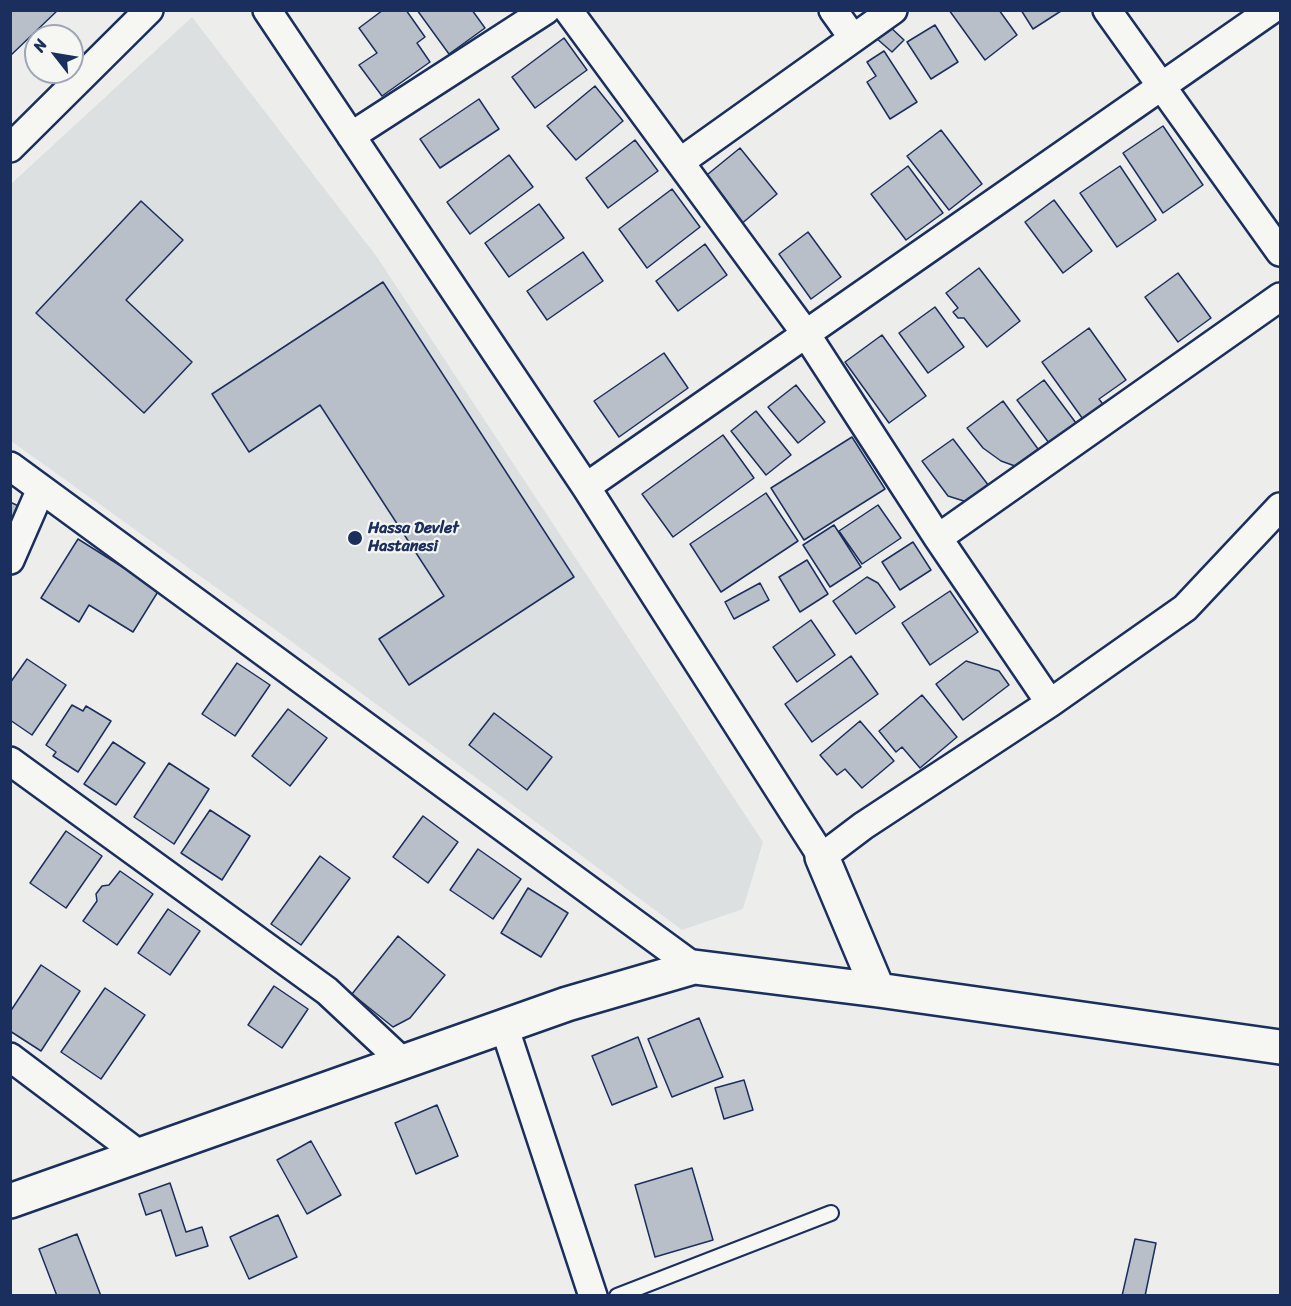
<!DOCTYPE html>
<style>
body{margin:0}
#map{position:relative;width:1291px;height:1306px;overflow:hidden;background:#edeeec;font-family:Sriracha,sans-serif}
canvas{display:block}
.frame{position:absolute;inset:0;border:12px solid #1b2f5e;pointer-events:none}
.north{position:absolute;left:24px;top:24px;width:60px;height:60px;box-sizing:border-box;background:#f6f6f2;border:2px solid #9ea6b7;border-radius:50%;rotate:301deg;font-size:16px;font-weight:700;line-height:24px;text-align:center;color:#1b2f5e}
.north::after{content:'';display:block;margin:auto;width:21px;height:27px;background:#1b2f5e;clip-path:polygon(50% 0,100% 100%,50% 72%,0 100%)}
</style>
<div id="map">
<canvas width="1291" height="1306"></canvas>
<div class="frame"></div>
<div class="north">N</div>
</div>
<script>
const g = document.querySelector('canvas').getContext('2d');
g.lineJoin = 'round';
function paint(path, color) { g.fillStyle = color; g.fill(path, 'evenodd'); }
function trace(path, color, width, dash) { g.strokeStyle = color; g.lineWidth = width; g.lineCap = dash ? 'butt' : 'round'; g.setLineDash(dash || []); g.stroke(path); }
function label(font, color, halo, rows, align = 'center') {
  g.font = font + ' Sriracha,sans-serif'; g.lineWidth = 4.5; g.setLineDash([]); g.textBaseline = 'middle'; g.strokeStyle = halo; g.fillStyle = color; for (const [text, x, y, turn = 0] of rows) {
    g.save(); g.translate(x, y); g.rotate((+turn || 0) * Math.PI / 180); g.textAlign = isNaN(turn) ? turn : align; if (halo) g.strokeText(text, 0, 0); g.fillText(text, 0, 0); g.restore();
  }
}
paint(new Path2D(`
 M 192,17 L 377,257 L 763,842 L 743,909 L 682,930 L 284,636 L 11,441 L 11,184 Z`), '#dde0e1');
const building = new Path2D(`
 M 10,10 L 58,10 L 10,56 Z
 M 383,10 L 406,10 L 425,37 L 417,43 L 430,62 L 382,96 L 359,65 L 377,53 L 359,28 Z
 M 417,10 L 472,10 L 485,28 L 449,54 Z
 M 949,10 L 999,10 L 1017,35 L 985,60 Z
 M 1021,10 L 1060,10 L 1061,11 L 1033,29 Z
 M 888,25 L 904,40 L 892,52 L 876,38 Z
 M 935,25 L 958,62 L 931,79 L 907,42 Z
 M 564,38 L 587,70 L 535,108 L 512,77 Z
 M 884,51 L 917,102 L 890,119 L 867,82 L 876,76 L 867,62 Z
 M 595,86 L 623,121 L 576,160 L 547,126 Z
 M 479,99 L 499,129 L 440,168 L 420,139 Z
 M 1163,126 L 1203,185 L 1163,213 L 1123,153 Z
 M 941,130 L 982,184 L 949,210 L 907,156 Z
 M 635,140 L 658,171 L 608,208 L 586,178 Z
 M 740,148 L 777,194 L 740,225 L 702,179 Z
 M 509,155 L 533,187 L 470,234 L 447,202 Z
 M 908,166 L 943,213 L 906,240 L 871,194 Z
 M 1120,166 L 1156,220 L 1117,247 L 1080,193 Z
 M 672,189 L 700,227 L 647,268 L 619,229 Z
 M 1054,200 L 1092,251 L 1063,273 L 1025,222 Z
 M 141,201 L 183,240 L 126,300 L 192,362 L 144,413 L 36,313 Z
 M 539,204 L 564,238 L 509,277 L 485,243 Z
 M 808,232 L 841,277 L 811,299 L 779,254 Z
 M 705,244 L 727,275 L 678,311 L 656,281 Z
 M 583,252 L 603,281 L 547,320 L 527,291 Z
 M 979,268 L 1020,321 L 987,347 L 964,318 L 958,318 L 953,312 L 958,308 L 946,293 Z
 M 1178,273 L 1211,318 L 1178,342 L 1145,297 Z
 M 383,282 L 574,577 L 409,685 L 379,639 L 444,596 L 320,405 L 249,452 L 212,394 Z
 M 935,307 L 964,347 L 928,373 L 899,333 Z
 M 1089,328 L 1126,380 L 1099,399 L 1105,407 L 1085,422 L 1042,362 Z
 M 882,335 L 926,396 L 889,423 L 845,362 Z
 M 664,353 L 688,388 L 619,437 L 594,401 Z
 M 1044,380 L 1076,423 L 1049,443 L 1017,400 Z
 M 796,385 L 825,422 L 798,443 L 768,407 Z
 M 1003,401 L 1038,449 L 1015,466 L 1001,461 L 983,448 L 967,428 Z
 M 756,411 L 791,455 L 766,475 L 731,431 Z
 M 723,435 L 754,478 L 673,537 L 642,494 Z
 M 852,437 L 885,489 L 804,540 L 771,488 Z
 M 953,439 L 989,486 L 967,502 L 948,496 L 922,461 Z
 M 766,493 L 798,541 L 721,592 L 690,544 Z
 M 10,502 L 25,509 L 10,540 Z
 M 878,505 L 901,538 L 862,564 L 839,531 Z
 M 834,525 L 861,567 L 830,587 L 803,545 Z
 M 78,539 L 159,590 L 133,632 L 89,605 L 79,622 L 41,598 Z
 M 913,542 L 931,570 L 900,590 L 882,562 Z
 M 807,560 L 828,594 L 800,612 L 779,577 Z
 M 867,577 L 878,583 L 895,607 L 856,634 L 833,601 Z
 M 760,583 L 769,600 L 734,619 L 725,602 Z
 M 950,591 L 978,632 L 930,665 L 902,623 Z
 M 811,620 L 835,655 L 797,682 L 773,647 Z
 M 851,656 L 878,694 L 812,742 L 785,704 Z
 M 27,659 L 66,685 L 32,735 L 10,720 L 10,683 Z
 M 966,661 L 999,671 L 1009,685 L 963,720 L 936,684 Z
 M 237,663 L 270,685 L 235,736 L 202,714 Z
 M 922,695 L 957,737 L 920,768 L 902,747 L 896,752 L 879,731 Z
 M 72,705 L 83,711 L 86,706 L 111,721 L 78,772 L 53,756 L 56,752 L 46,745 Z
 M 288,709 L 327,738 L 290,786 L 252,756 Z
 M 494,713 L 552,757 L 527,790 L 469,745 Z
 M 860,721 L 894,761 L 862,788 L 845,769 L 837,775 L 820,755 Z
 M 113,742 L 145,763 L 116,805 L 84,784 Z
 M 169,763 L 209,789 L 174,844 L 134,817 Z
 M 210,810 L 250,836 L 222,880 L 181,853 Z
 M 423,816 L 458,842 L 428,883 L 393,857 Z
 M 66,831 L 102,856 L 66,908 L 30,883 Z
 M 478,849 L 521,879 L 493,919 L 450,890 Z
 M 320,856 L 350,878 L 301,945 L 271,924 Z
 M 120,871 L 153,894 L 117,945 L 83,921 L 97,901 L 96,894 L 102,886 L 109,885 Z
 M 528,888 L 568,913 L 541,957 L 501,933 Z
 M 168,909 L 200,931 L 170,975 L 138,953 Z
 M 398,936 L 445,975 L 410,1018 L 393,1027 L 352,994 Z
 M 41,965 L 80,991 L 41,1051 L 10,1031 L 10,1012 Z
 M 274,986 L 308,1009 L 282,1048 L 248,1025 Z
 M 105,988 L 145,1015 L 101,1079 L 61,1052 Z
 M 699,1018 L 723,1077 L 672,1097 L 648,1039 Z
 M 638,1037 L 657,1087 L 612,1105 L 592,1056 Z
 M 744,1080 L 753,1110 L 724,1119 L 715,1088 Z
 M 437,1105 L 458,1156 L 416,1174 L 395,1123 Z
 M 311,1141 L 341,1195 L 307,1214 L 277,1160 Z
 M 692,1168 L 713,1240 L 655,1257 L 635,1185 Z
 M 170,1183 L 186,1232 L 202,1227 L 208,1246 L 176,1256 L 161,1210 L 146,1215 L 139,1194 Z
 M 278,1215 L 297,1257 L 249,1279 L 230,1237 Z
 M 77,1234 L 101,1296 L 57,1296 L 39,1249 Z
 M 1135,1239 L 1156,1243 L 1145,1296 L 1122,1296 Z`);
paint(building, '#b9bfc8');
trace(building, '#1b2f5e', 1.5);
const lane = new Path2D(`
 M 617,1296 L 831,1213`);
const street = new Path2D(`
 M 267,10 L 586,487 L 822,857 L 863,826 L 1050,703 L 938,538 L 806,334 L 568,10
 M 833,10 L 853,38
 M 1107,10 L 1280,252
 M 351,136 L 546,10
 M 10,148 L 149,10
 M 680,162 L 893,10
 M 10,466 L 694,967
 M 586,487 L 1271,10
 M 938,538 L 1280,297
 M 10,560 L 41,489
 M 1050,703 L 1185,608 L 1280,507
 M 10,761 L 327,991 L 403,1062
 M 504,1026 L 593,1296
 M 10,1057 L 140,1155`);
const secondary = new Path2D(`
 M 822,857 L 878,990
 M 10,1201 L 567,1004 L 694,967 L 878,990 L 1280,1047`);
trace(lane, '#1b2f5e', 18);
trace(street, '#1b2f5e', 32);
trace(secondary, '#1b2f5e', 38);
trace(lane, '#f6f6f2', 14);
trace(street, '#f6f6f2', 27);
trace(secondary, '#f6f6f2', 33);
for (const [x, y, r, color] of [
 [355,538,8,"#1b2f5e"]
]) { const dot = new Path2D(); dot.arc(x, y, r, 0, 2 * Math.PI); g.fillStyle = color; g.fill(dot); trace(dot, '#f6f6f2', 2); }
label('bold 16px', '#1b2f5e', '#f6f6f2', [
 ["Hassa Devlet",368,529],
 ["Hastanesi",368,547]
], 'left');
</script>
